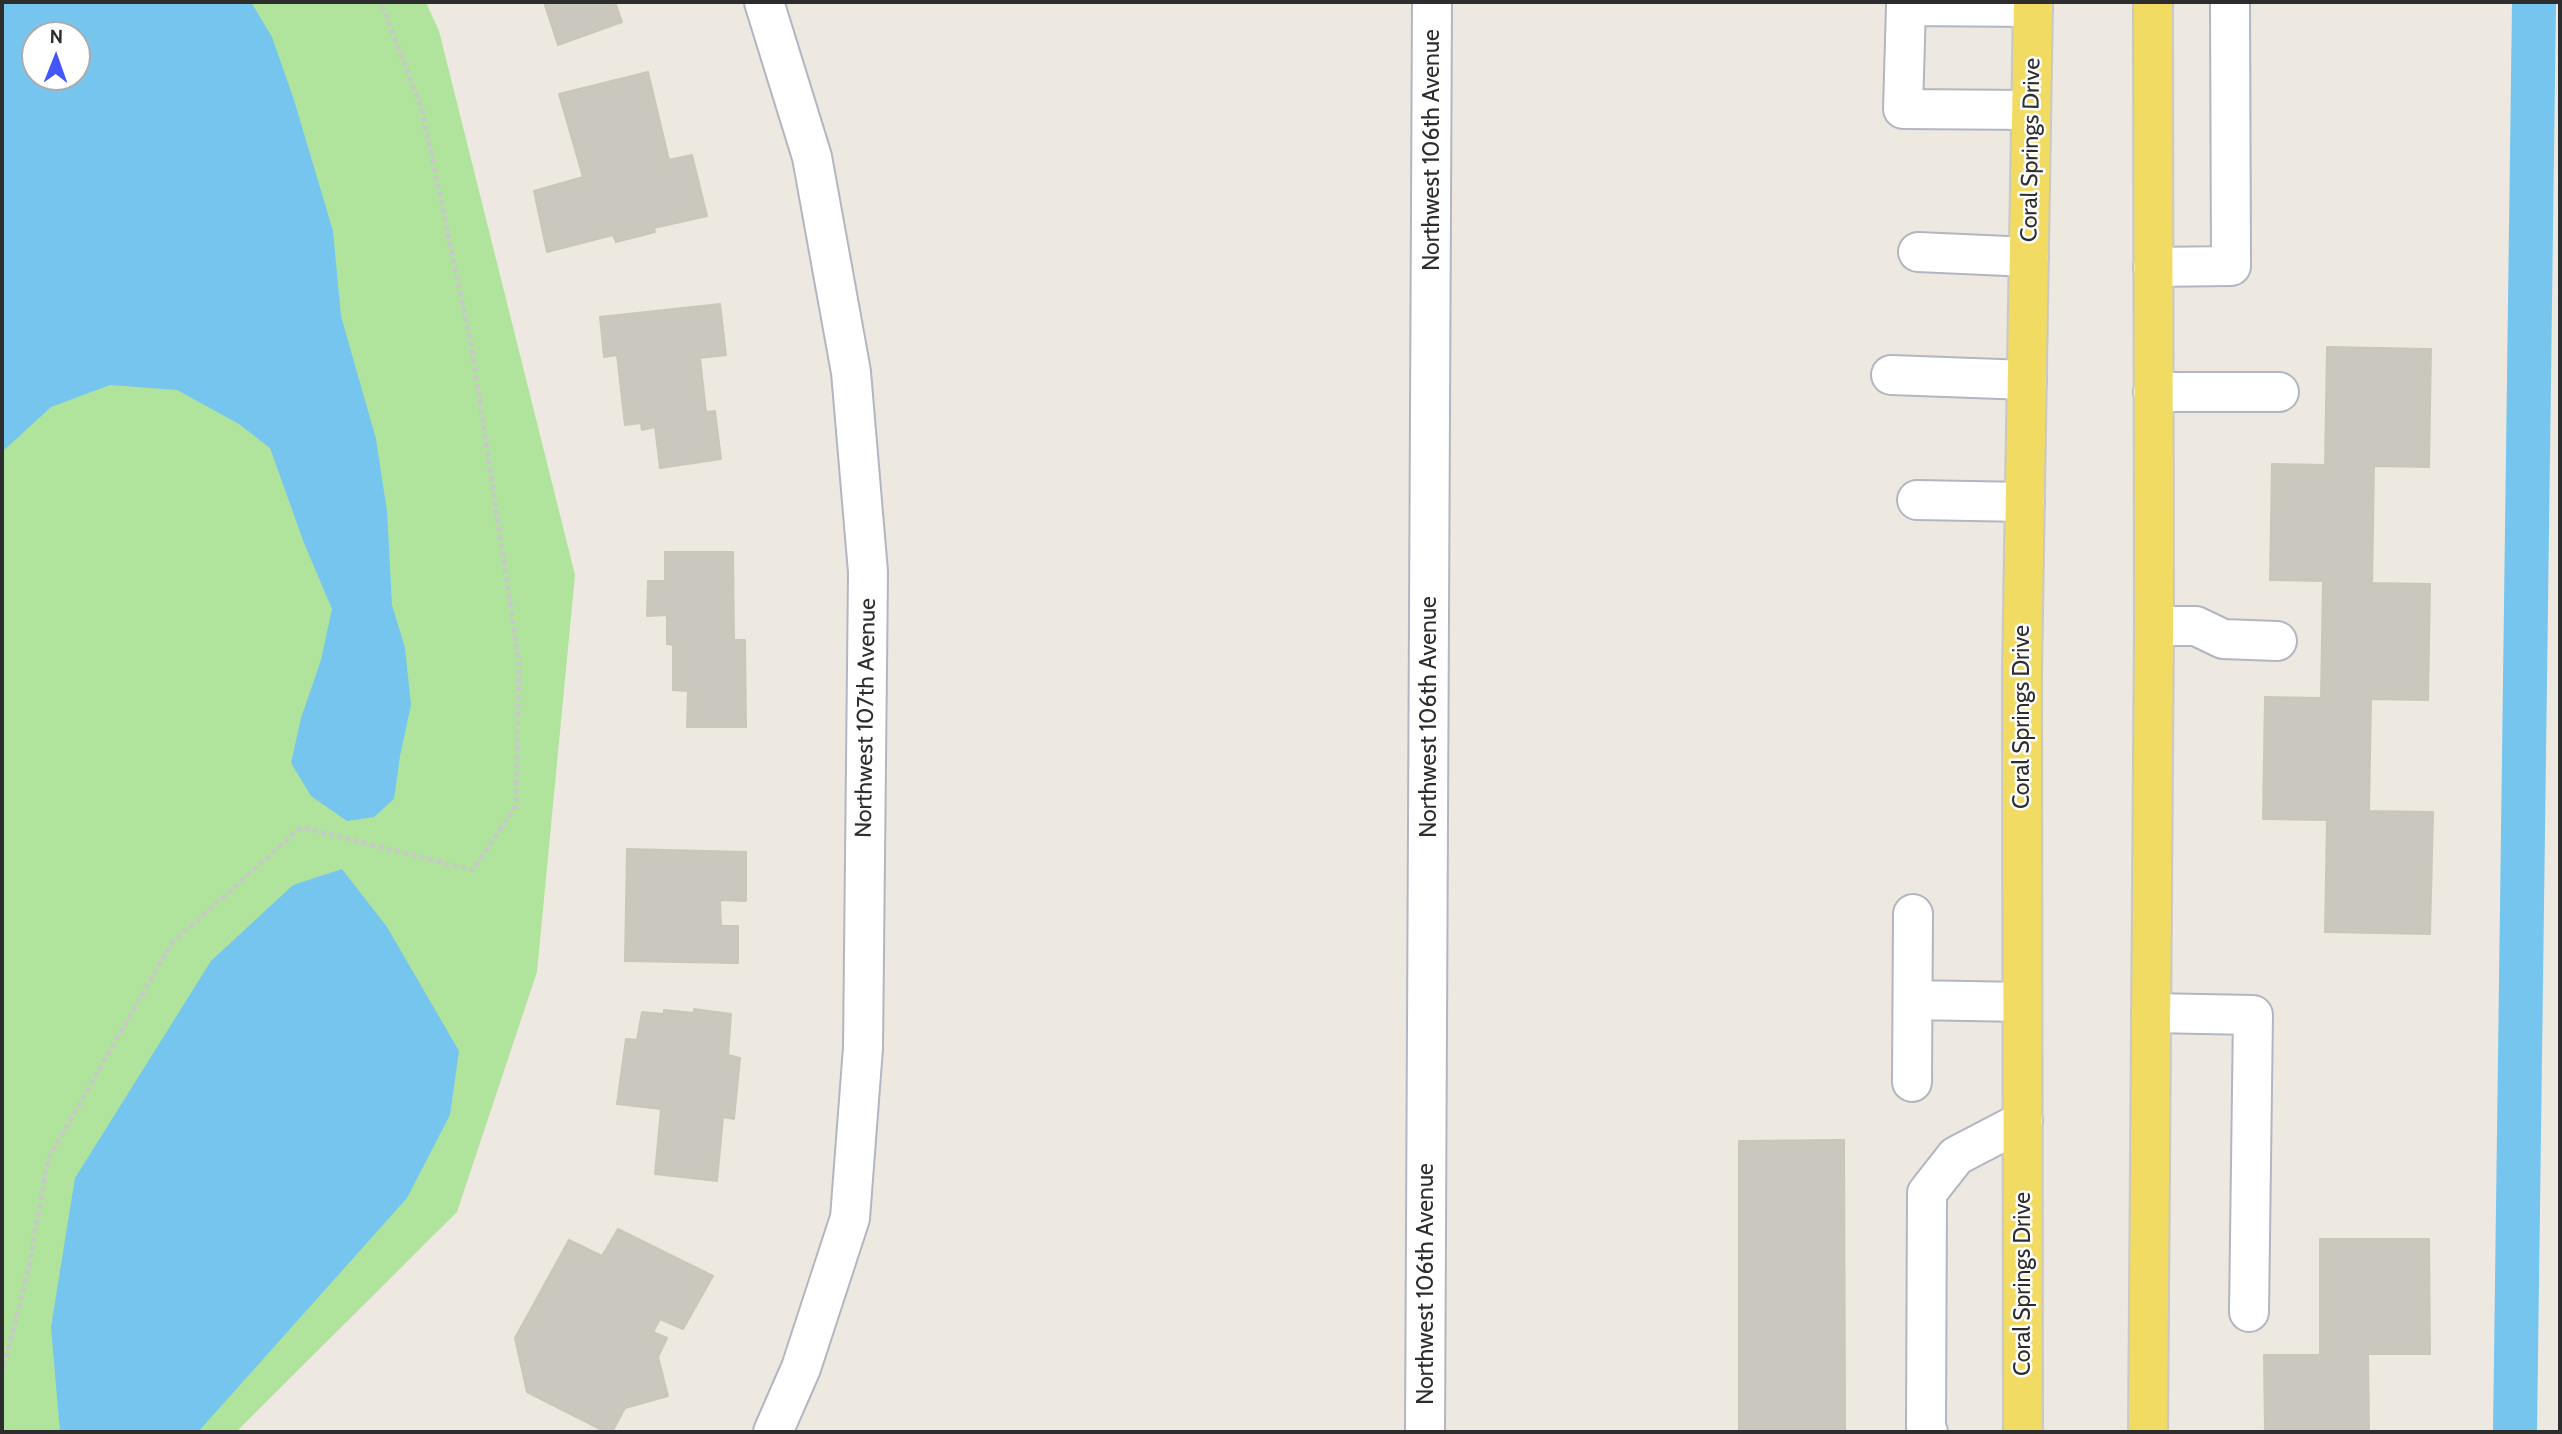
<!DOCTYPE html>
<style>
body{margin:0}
#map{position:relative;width:2562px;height:1434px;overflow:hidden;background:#eee9e0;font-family:Cabin,sans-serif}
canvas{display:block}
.frame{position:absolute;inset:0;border:4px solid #2d2d2d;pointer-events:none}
.north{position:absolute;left:21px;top:21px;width:70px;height:70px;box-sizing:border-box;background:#fff;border:2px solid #ababab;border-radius:50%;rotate:1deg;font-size:19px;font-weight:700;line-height:28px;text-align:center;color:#2d2d2d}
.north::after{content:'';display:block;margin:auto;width:24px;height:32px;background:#4256fa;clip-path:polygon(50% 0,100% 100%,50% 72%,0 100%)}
</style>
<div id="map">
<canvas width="2562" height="1434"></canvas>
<div class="frame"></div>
<div class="north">N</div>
</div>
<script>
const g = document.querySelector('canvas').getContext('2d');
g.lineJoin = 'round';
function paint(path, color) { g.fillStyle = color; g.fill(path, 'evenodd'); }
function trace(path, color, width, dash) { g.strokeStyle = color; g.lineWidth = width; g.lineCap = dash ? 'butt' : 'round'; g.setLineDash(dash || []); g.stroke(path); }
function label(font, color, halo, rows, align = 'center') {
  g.font = font + ' Cabin,sans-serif'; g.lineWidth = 5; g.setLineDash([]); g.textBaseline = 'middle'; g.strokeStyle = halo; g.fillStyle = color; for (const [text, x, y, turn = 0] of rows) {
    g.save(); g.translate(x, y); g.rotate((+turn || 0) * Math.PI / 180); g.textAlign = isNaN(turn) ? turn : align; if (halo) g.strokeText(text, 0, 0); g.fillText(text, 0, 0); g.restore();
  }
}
paint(new Path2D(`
 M 2,2 L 426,2 L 439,31 L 575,575 L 537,972 L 457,1212 L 236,1432 L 2,1432 ZM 35,35 L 77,35 L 77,77 L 35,77 Z`), '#b0e49d');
paint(new Path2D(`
 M 2,2 L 251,2 L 272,37 L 294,100 L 333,231 L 341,316 L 376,439 L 387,511 L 392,605 L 405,648 L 411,705 L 400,756 L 394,799 L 374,817 L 347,821 L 311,796 L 291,763 L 301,718 L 321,660 L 332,609 L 304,543 L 270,448 L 239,424 L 177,390 L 110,385 L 51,407 L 2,452 ZM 35,35 L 77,35 L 77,77 L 35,77 Z
 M 342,869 L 387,927 L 459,1051 L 450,1115 L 407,1198 L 198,1432 L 60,1432 L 51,1327 L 75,1178 L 211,961 L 293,885 Z`), '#75c5ef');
trace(new Path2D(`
 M 2515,1432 L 2534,2`), '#75c5ef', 44);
const building = new Path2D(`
 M 544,2 L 615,2 L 622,22 L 558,45 Z
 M 648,72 L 669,160 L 692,155 L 707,216 L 654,228 L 655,232 L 616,242 L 613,235 L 547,252 L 534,191 L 583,177 L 559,94 Z
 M 720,304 L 726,355 L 700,358 L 706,412 L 715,411 L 721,459 L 660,468 L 655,427 L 642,430 L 641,423 L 625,425 L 617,355 L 604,357 L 600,317 Z
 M 2327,347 L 2431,349 L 2429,467 L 2374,466 L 2372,583 L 2430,584 L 2428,700 L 2371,699 L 2369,811 L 2433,812 L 2430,934 L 2325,932 L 2327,820 L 2263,819 L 2265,697 L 2321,698 L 2323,581 L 2270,580 L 2272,464 L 2325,465 Z
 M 665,552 L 733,552 L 734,640 L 745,640 L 746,727 L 687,727 L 688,691 L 673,690 L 673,645 L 667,644 L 667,615 L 647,616 L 648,581 L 665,581 Z
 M 627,849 L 746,852 L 746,901 L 720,900 L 721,926 L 738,926 L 738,963 L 625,961 Z
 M 694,1009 L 731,1014 L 728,1055 L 740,1058 L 734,1119 L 723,1117 L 717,1181 L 655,1174 L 661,1109 L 617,1104 L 626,1039 L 637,1040 L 642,1012 L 664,1014 L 664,1010 L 694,1013 Z
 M 1844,1140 L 1845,1432 L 1739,1432 L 1739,1141 Z
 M 618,1229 L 713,1276 L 683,1329 L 660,1319 L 653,1332 L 667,1338 L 658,1357 L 668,1396 L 625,1408 L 612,1432 L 606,1432 L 527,1392 L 515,1338 L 569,1240 L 602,1256 Z
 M 2320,1239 L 2429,1239 L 2430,1354 L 2368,1354 L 2369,1432 L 2265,1432 L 2264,1355 L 2320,1355 Z`);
paint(building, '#cac7be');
trace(building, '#cac6b9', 2);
const minor = new Path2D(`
 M 764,2 L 812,157 L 851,372 L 868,572 L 863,1048 L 850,1218 L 801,1368 L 773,1432
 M 2031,110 L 1903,109 L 1906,6 L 2033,7
 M 1918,252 L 2029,257
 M 2153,267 L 2231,266 L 2230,2
 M 1891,375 L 2027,380
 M 2153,392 L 2279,392
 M 1917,500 L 2025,502
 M 2154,626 L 2196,626 L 2223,639 L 2277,641
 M 1913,1000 L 2022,1002
 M 2151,1013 L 2253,1015 L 2249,1312
 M 1912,1082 L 1913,914
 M 1425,1432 L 1432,2
 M 1928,1432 L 1926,1427 L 1927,1193 L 1956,1156 L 2023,1121`);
const major = new Path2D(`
 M 2023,1432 L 2022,673 L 2033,2
 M 2148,1432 L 2154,626 L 2153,2`);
trace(minor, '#b3b5c0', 42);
trace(major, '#c8c8c8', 42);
trace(new Path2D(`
 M 2,1374 L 28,1271 L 48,1159 L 171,944 L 301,827 L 473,870 L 516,806 L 519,663 L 472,349 L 422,110 L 381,2`), '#c8c8c8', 4.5, [5, 3.5]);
trace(minor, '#fff', 38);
trace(major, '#f1db63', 38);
label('23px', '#2d2d2d', '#fff', [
 ["Northwest 106th Avenue",1432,150,-90],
 ["Coral Springs Drive",2031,150,-89],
 ["Northwest 106th Avenue",1429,717,-90],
 ["Coral Springs Drive",2022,717,-90],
 ["Northwest 107th Avenue",866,718,-89],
 ["Northwest 106th Avenue",1426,1284,-90],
 ["Coral Springs Drive",2023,1284,-90]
]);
</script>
